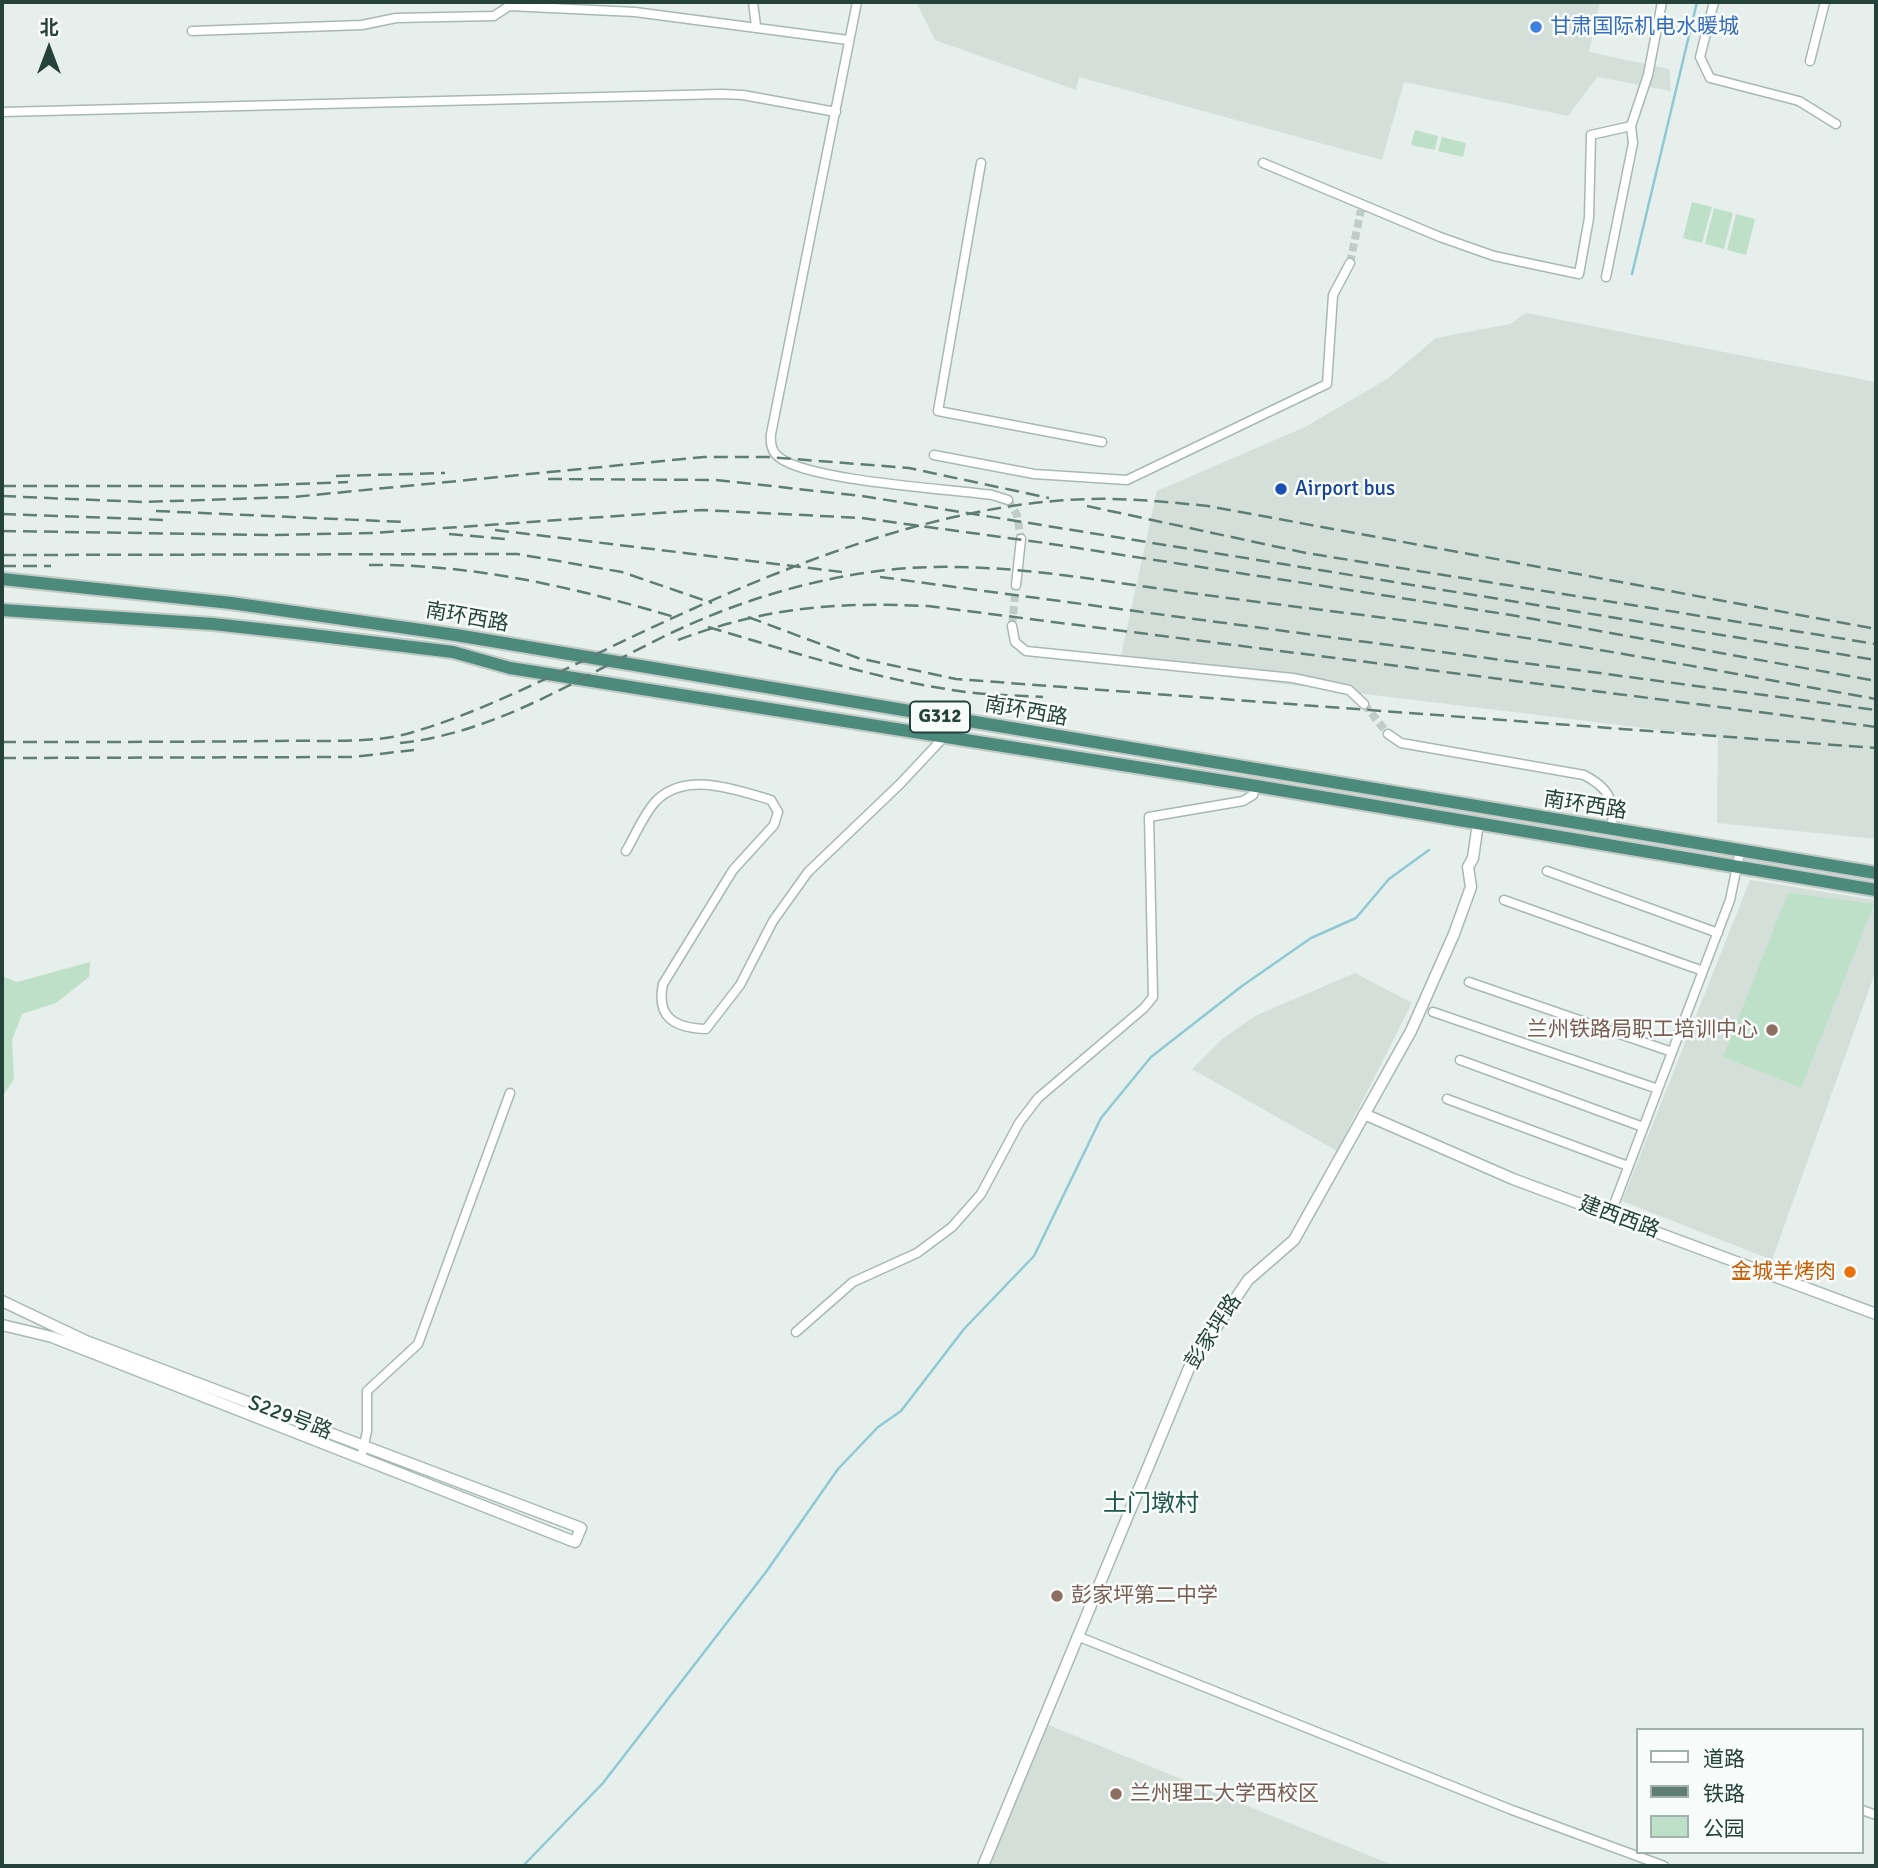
<!DOCTYPE html>
<meta charset="utf-8">
<style>
body{margin:0}
#map{position:relative;width:1878px;height:1868px;overflow:hidden;background:#e6efeb;font-family:Signika,"Noto Sans SC",sans-serif}
canvas{display:block}
.frame{position:absolute;inset:0;border:4px solid #24423a;pointer-events:none}
.legend{position:absolute;left:1636px;top:1728px;width:228px;height:126px;box-sizing:border-box;background:#f7fbf9;border:2px solid #a3b1ad;margin:0;padding:9px 12px;list-style:none;font-size:21px;color:#24423a}
.legend li{display:flex;align-items:center;gap:14px;height:35px}
.legend b{width:35px;border:2px solid #a3b1ad}
.north{position:absolute;left:14px;top:14px;width:70px;height:70px;-webkit-text-stroke:5px #f7fbf9;paint-order:stroke;rotate:0deg;font-size:19px;font-weight:700;line-height:28px;text-align:center;color:#24423a}
.north::after{content:'';display:block;margin:auto;width:24px;height:32px;background:#24423a;clip-path:polygon(50% 0,100% 100%,50% 72%,0 100%)}
</style>
<div id="map">
<canvas width="1878" height="1868"></canvas>
<div class="frame"></div>
<ul class="legend">
<li><b style="height:9px;background:#fff"></b>道路</li>
<li><b style="height:9px;background:#5f7d75"></b>铁路</li>
<li><b style="height:19px;background:#bfe0c8"></b>公园</li>
</ul>
<div class="north">北</div>
</div>
<script>
const g = document.querySelector('canvas').getContext('2d');
g.lineJoin = 'round';
function paint(path, color) { g.fillStyle = color; g.fill(path, 'evenodd'); }
function trace(path, color, width, dash) { g.strokeStyle = color; g.lineWidth = width; g.lineCap = dash ? 'butt' : 'round'; g.setLineDash(dash || []); g.stroke(path); }
function label(font, color, halo, rows, align = 'center') {
  g.font = font + ' Signika,"Noto Sans SC",sans-serif'; g.lineWidth = 5; g.setLineDash([]); g.textBaseline = 'middle'; g.strokeStyle = halo; g.fillStyle = color; for (const [text, x, y, turn = 0] of rows) {
    g.save(); g.translate(x, y); g.rotate((+turn || 0) * Math.PI / 180); g.textAlign = isNaN(turn) ? turn : align; if (halo) g.strokeText(text, 0, 0); g.fillText(text, 0, 0); g.restore();
  }
}
paint(new Path2D(`
 M 916,2 L 1600,2 L 1589,52 L 1669,69 L 1671,91 L 1597,77 L 1568,116 L 1404,82 L 1382,160 L 1079,77 L 1076,90 L 935,40 Z
 M 1526,313 L 1876,382 L 1876,839 L 1717,823 L 1718,737 L 1119,664 L 1157,491 L 1305,427 L 1387,379 L 1436,338 L 1510,324 Z
 M 1750,880 L 1876,900 L 1876,970 L 1772,1260 L 1622,1201 Z
 M 1355,973 L 1412,1003 L 1337,1151 L 1192,1069 L 1221,1040 L 1255,1016 Z
 M 1041,1722 L 1395,1866 L 987,1866 Z`), '#d4dfda');
paint(new Path2D(`
 M 1415,130 L 1438,136 L 1435,150 L 1411,145 Z
 M 1442,137 L 1466,143 L 1463,157 L 1438,151 Z
 M 1692,202 L 1712,207 L 1702,243 L 1683,238 Z
 M 1714,208 L 1733,213 L 1724,249 L 1705,244 Z
 M 1736,214 L 1755,219 L 1746,255 L 1727,250 Z
 M 1788,893 L 1874,904 L 1801,1088 L 1723,1057 Z
 M 90,962 L 89,977 L 56,1003 L 22,1014 L 12,1040 L 14,1079 L 2,1097 L 2,976 L 17,982 Z`), '#bfe0c8');
trace(new Path2D(`
 M 1632,274 L 1697,2
 M 523,1866 L 603,1783 L 766,1572 L 838,1469 L 878,1427 L 901,1411 L 964,1329 L 1034,1256 L 1101,1118 L 1151,1057 L 1242,986 L 1311,938 L 1356,918 L 1389,879 L 1429,850`), '#8ec9d4', 2.5);
trace(new Path2D(`
 M 1350,263 L 1361,210
 M 1008,500 L 1017,515 L 1021,539
 M 1012,626 L 1016,585
 M 1364,704 L 1388,734`), '#bfccc8', 8, [8, 4]);
const minor = new Path2D(`
 M 509,2 L 509,6 L 635,12 L 848,40
 M 753,2 L 756,26
 M 857,2 L 771,434 C 770,444 772,453 780,458 C 811,481 948,489 992,495 L 1008,500
 M 1714,2 L 1700,57 L 1710,78 L 1799,101 L 1836,124
 M 192,31 L 362,25 L 396,18 L 494,16 L 509,6
 M 1810,61 L 1825,2
 M 2,112 L 722,94 L 743,95 L 836,112
 M 981,163 L 938,411 L 1102,442
 M 1263,163 L 1440,237 L 1494,256 L 1579,274 L 1589,218 L 1591,135 L 1631,126 L 1648,75 L 1662,2
 M 1606,277 L 1633,143 L 1631,126
 M 934,455 L 1034,474 L 1127,480 L 1327,384 L 1333,295 L 1350,263
 M 1016,585 L 1021,539
 M 1012,626 L 1015,642 L 1026,651 L 1293,678 L 1349,690 L 1364,704
 M 1388,734 L 1401,743 L 1584,775 C 1611,789 1614,801 1612,830
 M 626,851 C 635,836 644,813 657,800 C 688,771 736,790 771,800 L 778,812 L 774,825 L 733,870 L 663,984 C 656,1017 674,1028 706,1029 L 740,985 L 773,921 L 808,872 L 900,784 L 945,736
 M 1547,871 L 1718,933
 M 1504,900 L 1703,971
 M 1469,982 L 1672,1052
 M 1433,1012 L 1658,1089
 M 1460,1060 L 1643,1127
 M 1447,1099 L 1628,1166
 M 1610,1215 L 1730,900 L 1740,852
 M 796,1332 L 853,1282 L 917,1253 L 952,1227 L 981,1194 L 1019,1123 L 1038,1098 L 1144,1008 L 1153,997 L 1149,817 L 1243,801 L 1253,795 L 1256,786
 M 361,1458 L 367,1431 L 367,1391 L 418,1344 L 510,1093
 M 1077,1636 L 1512,1810 L 1664,1866
 M 1862,1810 L 1876,1815`);
const tertiary = new Path2D(`
 M 1364,1114 L 1513,1179 L 1876,1314
 M 2,1301 L 86,1341 L 581,1528 L 575,1542 L 52,1337 L 2,1325
 M 983,1866 L 1189,1368 L 1248,1280 L 1294,1240 L 1411,1031 L 1454,934 L 1471,887 L 1468,867 L 1473,858 L 1478,823`);
const trunk = new Path2D(`
 M 2,579 L 231,603 L 456,635 L 1876,873
 M 2,610 L 213,624 L 304,634 L 453,652 L 510,668 L 1256,786 L 1876,890`);
trace(minor, '#a8b8b2', 11);
trace(tertiary, '#a8b8b2', 13);
trace(trunk, '#c2cac8', 16);
trace(minor, '#fff', 8);
trace(tertiary, '#fff', 10);
trace(trunk, '#4c8a7c', 12);
trace(new Path2D(`
 M 336,476 L 445,473
 M 548,479 L 716,480 L 862,496 L 1876,660
 M 2,486 L 244,486 L 348,482
 M 2,496 L 143,502 L 293,497 L 704,457 L 768,457 L 909,468 L 1049,498
 M 1087,506 L 1306,553 L 1876,644
 M 156,511 L 404,522
 M 2,514 L 166,520
 M 495,530 L 842,572
 M 2,531 L 272,535 L 373,533 L 702,510 L 862,518 L 1045,543 L 1511,615 L 1876,681
 M 449,534 L 505,539
 M 2,555 L 517,554 L 622,572 L 712,603
 M 369,565 C 477,564 576,588 678,618
 M 2,566 L 51,566
 M 880,577 L 1876,710
 M 748,617 L 858,658 L 956,679 L 1876,748
 M 708,627 C 789,651 869,677 952,690 C 982,695 1013,695 1043,697
 M 678,640 C 767,607 833,602 928,606 L 1876,727
 M 2,742 C 94,742 186,742 278,741 C 318,740 372,744 410,733 C 495,708 571,665 651,628 C 784,566 941,503 1089,499 C 1129,498 1168,502 1208,506 L 1876,629
 M 400,743 C 497,733 582,676 667,635 C 731,604 800,582 871,572 C 981,556 1096,581 1205,595 C 1303,608 1402,619 1500,634 C 1626,653 1751,677 1876,699
 M 2,758 L 353,757 L 414,750`), '#5f7d75', 2.5, [14, 7]);
for (const [x, y, r, color] of [
 [1536,27,7,"#3f7fe0"],
 [1281,489,7,"#1a4fb4"],
 [1772,1030,7,"#8d6e63"],
 [1850,1272,7,"#e8710a"],
 [1057,1596,7,"#8d6e63"],
 [1116,1794,7,"#8d6e63"]
]) { const dot = new Path2D(); dot.arc(x, y, r, 0, 2 * Math.PI); g.fillStyle = color; g.fill(dot); trace(dot, '#f7fbf9', 2.5); }
for (const [x, y, w] of [
 [940,717,60]
]) { const box = new Path2D(); box.roundRect(x - w / 2, y - 15.5, w, 31, 5); g.fillStyle = '#f7fbf9'; g.fill(box); trace(box, '#24423a', 2); }
label('bold 19px', '#24423a', null, [
 ["G312",940,717]
]);
label('21px', '#366cbe', '#f7fbf9', [
 ["甘肃国际机电水暖城",1550,27]
], 'left');
label('21px', '#164399', '#f7fbf9', [
 ["Airport bus",1295,489]
], 'left');
label('21px', '#24423a', '#f7fbf9', [
 ["南环西路",467,618,10],
 ["南环西路",1026,712,10],
 ["南环西路",1585,806,9],
 ["建西西路",1619,1218,20],
 ["彭家坪路",1214,1332,-57],
 ["S229号路",290,1418,21]
]);
label('21px', '#785e54', '#f7fbf9', [
 ["兰州铁路局职工培训中心",1758,1030,"right"],
 ["彭家坪第二中学",1071,1596],
 ["兰州理工大学西校区",1130,1794]
], 'left');
label('21px', '#c56008', '#f7fbf9', [
 ["金城羊烤肉",1836,1272]
], 'right');
label('24px', '#1f5548', '#f7fbf9', [
 ["土门墩村",1151,1505]
]);
</script>
